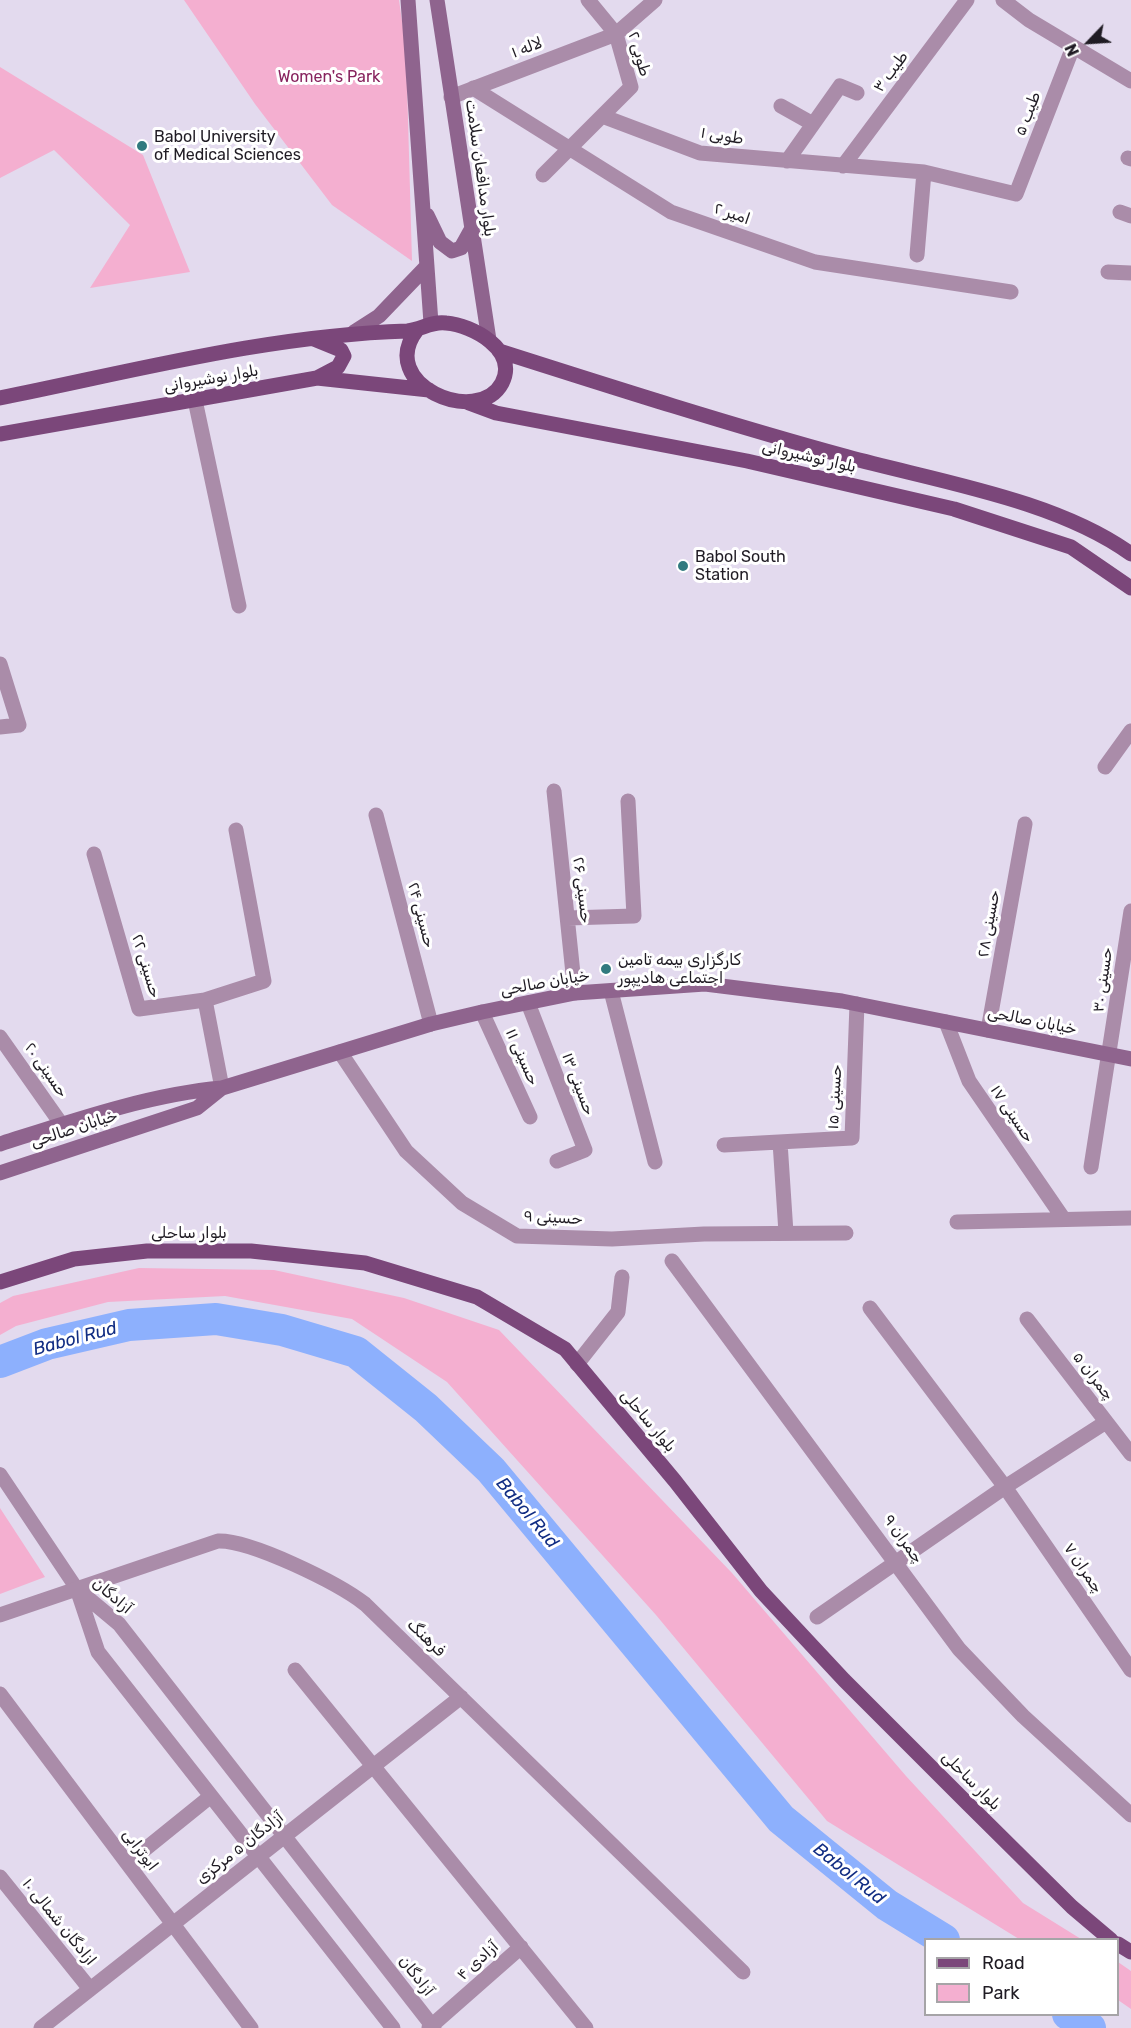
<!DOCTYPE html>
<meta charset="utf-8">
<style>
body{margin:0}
#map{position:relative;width:1131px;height:2028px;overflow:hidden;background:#e3daee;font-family:Rubik,sans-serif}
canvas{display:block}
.legend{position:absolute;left:924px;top:1938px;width:195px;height:78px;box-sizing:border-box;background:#fff;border:2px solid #a6a4a7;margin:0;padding:8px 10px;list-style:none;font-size:18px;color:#201c24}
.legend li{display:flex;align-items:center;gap:12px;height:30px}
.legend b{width:30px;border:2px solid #a6a4a7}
.north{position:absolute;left:1059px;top:12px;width:60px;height:60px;-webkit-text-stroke:4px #fff;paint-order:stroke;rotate:245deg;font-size:16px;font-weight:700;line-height:24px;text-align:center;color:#201c24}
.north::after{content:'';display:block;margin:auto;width:21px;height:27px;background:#201c24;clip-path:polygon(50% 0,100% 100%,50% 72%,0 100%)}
</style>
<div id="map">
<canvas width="1131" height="2028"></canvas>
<ul class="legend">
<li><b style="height:8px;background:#7b477a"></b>Road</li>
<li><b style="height:16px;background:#f4afd0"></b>Park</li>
</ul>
<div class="north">N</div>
</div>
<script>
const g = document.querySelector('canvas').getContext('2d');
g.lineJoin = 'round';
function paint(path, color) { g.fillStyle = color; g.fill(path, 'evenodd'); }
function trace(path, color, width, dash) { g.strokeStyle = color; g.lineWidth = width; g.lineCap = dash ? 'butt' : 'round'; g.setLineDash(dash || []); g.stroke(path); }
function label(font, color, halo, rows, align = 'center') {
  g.font = font + ' Rubik,Vazirmatn,sans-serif'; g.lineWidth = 6; g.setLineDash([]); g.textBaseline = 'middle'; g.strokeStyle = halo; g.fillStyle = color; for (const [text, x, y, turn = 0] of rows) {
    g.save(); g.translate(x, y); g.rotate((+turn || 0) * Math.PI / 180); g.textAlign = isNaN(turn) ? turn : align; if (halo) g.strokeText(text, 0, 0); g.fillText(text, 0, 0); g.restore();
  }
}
paint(new Path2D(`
 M 184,0 L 399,0 L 406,49 L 412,261 L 332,205 L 255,104 Z
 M 0,67 L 143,155 L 190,272 L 90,288 L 130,225 L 54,150 L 0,178 Z
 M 139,1268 L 274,1270 L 404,1298 L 499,1330 L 732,1573 L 906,1776 L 1023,1903 L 1081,1939 L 1019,1939 L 827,1821 L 656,1615 L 447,1382 L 352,1319 L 225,1296 L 108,1302 L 16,1326 L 0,1335 L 0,1303 L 13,1296 Z
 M 0,1508 L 45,1577 L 0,1594 Z
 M 1118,1962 L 1131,1971 L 1131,2009 L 1118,2000 Z`), '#f4afd0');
trace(new Path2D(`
 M 0,1362 L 47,1344 L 129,1325 L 216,1319 L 282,1330 L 356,1352 L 426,1408 L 491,1470 L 781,1819 L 887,1905 L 944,1940
 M 1068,2014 L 1090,2028`), '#8db0fd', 32);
trace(new Path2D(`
 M 0,1474 L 77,1589`), '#aa8ca9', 14);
trace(new Path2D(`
 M 1003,0 L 1029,20 L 1131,81
 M 473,88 L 671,212 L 815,262 L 1011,292
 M 451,97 L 616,34 L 655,0
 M 781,106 L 813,124
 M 602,116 L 700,153 L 924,172 L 1016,194 L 1073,47
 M 1128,158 L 1131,159
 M 787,161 L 840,86 L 857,93
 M 843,166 L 967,0
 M 543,175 L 631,87 L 616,34 L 588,0
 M 1120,212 L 1131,216
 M 917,255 L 924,172
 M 1108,272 L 1131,273
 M 195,400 L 239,606
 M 0,664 L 19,725 L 0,727
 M 1105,767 L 1131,731
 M 554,791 L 575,993
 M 376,815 L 431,1024
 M 94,854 L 139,1009 L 205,1000 L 222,1088
 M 568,918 L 634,916 L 628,801
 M 611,991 L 655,1162
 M 205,1000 L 264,981 L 236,830
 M 528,1003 L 585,1150 L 557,1161
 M 482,1012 L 530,1117
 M 946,1022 L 969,1081 L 1063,1218
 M 988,1030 L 1025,824
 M 0,1037 L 62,1125
 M 340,1052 L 406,1151 L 462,1203 L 517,1236 L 612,1239 L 704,1234 L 846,1233
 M 780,1142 L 786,1233
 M 724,1145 L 852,1138 L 857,1004
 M 1091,1167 L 1131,911
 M 957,1222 L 1131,1218
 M 672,1261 L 959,1649 L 1023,1716 L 1131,1815
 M 870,1308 L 1005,1487 L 1131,1670
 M 1027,1319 L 1131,1454
 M 577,1364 L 618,1312 L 622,1277
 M 77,1589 L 119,1624 L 434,2028
 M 77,1589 L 98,1652 L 393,2028
 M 0,1615 L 218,1541 C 251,1540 338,1583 365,1604 L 743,1972
 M 817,1617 L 1005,1487 L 1106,1422
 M 295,1670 L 586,2028
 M 0,1694 L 251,2028
 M 128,1863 L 211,1796
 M 0,1877 L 90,1989
 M 41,2028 L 461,1697
 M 429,2028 L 521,1947`), '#aa8ca9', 15);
trace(new Path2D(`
 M 408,0 L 431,323
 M 437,0 L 489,340
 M 427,215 L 440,242 L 452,251 L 461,248 L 471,230
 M 354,332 L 379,316 L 427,266
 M 0,1144 C 69,1122 150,1094 222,1088 L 431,1024 L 482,1012 L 575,993 L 705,984 L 842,1001 L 1131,1059
 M 0,1173 L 197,1108 L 222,1088`), '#8f648e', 15);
trace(new Path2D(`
 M 314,339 L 341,350 L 344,356 L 338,367 L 317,378
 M 499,351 C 615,388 731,425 848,457 C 936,481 1057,500 1131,554
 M 0,398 C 134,371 270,335 407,331 C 421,330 431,321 446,323 C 472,325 519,350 502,383 C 478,428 375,384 417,330
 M 469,403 L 496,413 L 747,461 L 954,509 L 1071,547 L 1131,588
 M 0,434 L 317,378 L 429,390
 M 0,1282 L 74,1259 L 147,1251 L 251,1251 L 365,1263 L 477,1297 L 565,1349 L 675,1481 L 761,1591 L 844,1680 L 967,1803 L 1072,1907 L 1111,1940
 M 1118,1944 L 1131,1952`), '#7b477a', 15);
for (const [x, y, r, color] of [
 [142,146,6,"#317a7f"],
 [683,566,6,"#317a7f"],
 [606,969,6,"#317a7f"]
]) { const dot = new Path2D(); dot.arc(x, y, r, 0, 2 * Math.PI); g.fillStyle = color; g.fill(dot); trace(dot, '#fff', 2); }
label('16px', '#201c24', '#fff', [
 ["لاله ۱",527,48,-21],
 ["طوبی ۲",639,54,74],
 ["طیب ۳",891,72,-53],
 ["طیب ۵",1028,114,-69],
 ["طوبی ۱",722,136,9],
 ["بلوار مدافعان سلامت",480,168,82],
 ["امیر ۲",732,214,19],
 ["بلوار نوشیروانی",211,379,-10],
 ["بلوار نوشیروانی",809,457,13],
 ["حسینی ۲۶",582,890,83],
 ["حسینی ۲۴",421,915,75],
 ["حسینی ۲۸",989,924,-80],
 ["حسینی ۲۲",146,966,73],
 ["حسینی ۳۰",1103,980,-82],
 ["خيابان صالحی",545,983,-10],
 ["خيابان صالحی",1032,1021,11],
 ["حسینی ۱۱",522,1057,66],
 ["حسینی ٢٠",46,1070,55],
 ["حسینی ۱۳",578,1084,69],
 ["حسینی ۱۵",835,1097,-87],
 ["حسینی ۱۷",1012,1114,56],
 ["خيابان صالحی",74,1129,-18],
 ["حسینی ٩",553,1218,3],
 ["بلوار ساحلی",189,1233],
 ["چمران ۵",1093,1376,52],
 ["بلوار ساحلی",648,1421,50],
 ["چمران ۹",903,1539,54],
 ["چمران ۷",1083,1568,56],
 ["آزادگان",112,1596,40],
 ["فرهنگ",426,1638,44],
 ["بلوار ساحلی",971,1781,45],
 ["آزادگان ۵ مرکزی",240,1848,-38],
 ["ابوترابی",140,1850,53],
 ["ازادگان شمالی ۱۰",59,1922,51],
 ["آزادی ۴",478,1961,-42],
 ["آزادگان",416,1976,52]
]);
label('16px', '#87235e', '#fff', [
 ["Women's Park",329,77]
]);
label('16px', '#201c24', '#fff', [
 ["Babol University",154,137],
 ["of Medical Sciences",154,155],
 ["Babol South",695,557],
 ["Station",695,575],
 ["کارگزاری بیمه تامین",618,960],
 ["اجتماعی هادیپور",618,978]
], 'left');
label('italic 18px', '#112d83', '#fff', [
 ["Babol Rud",75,1339,-15],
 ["Babol Rud",527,1513,50],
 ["Babol Rud",849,1874,39]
]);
</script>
